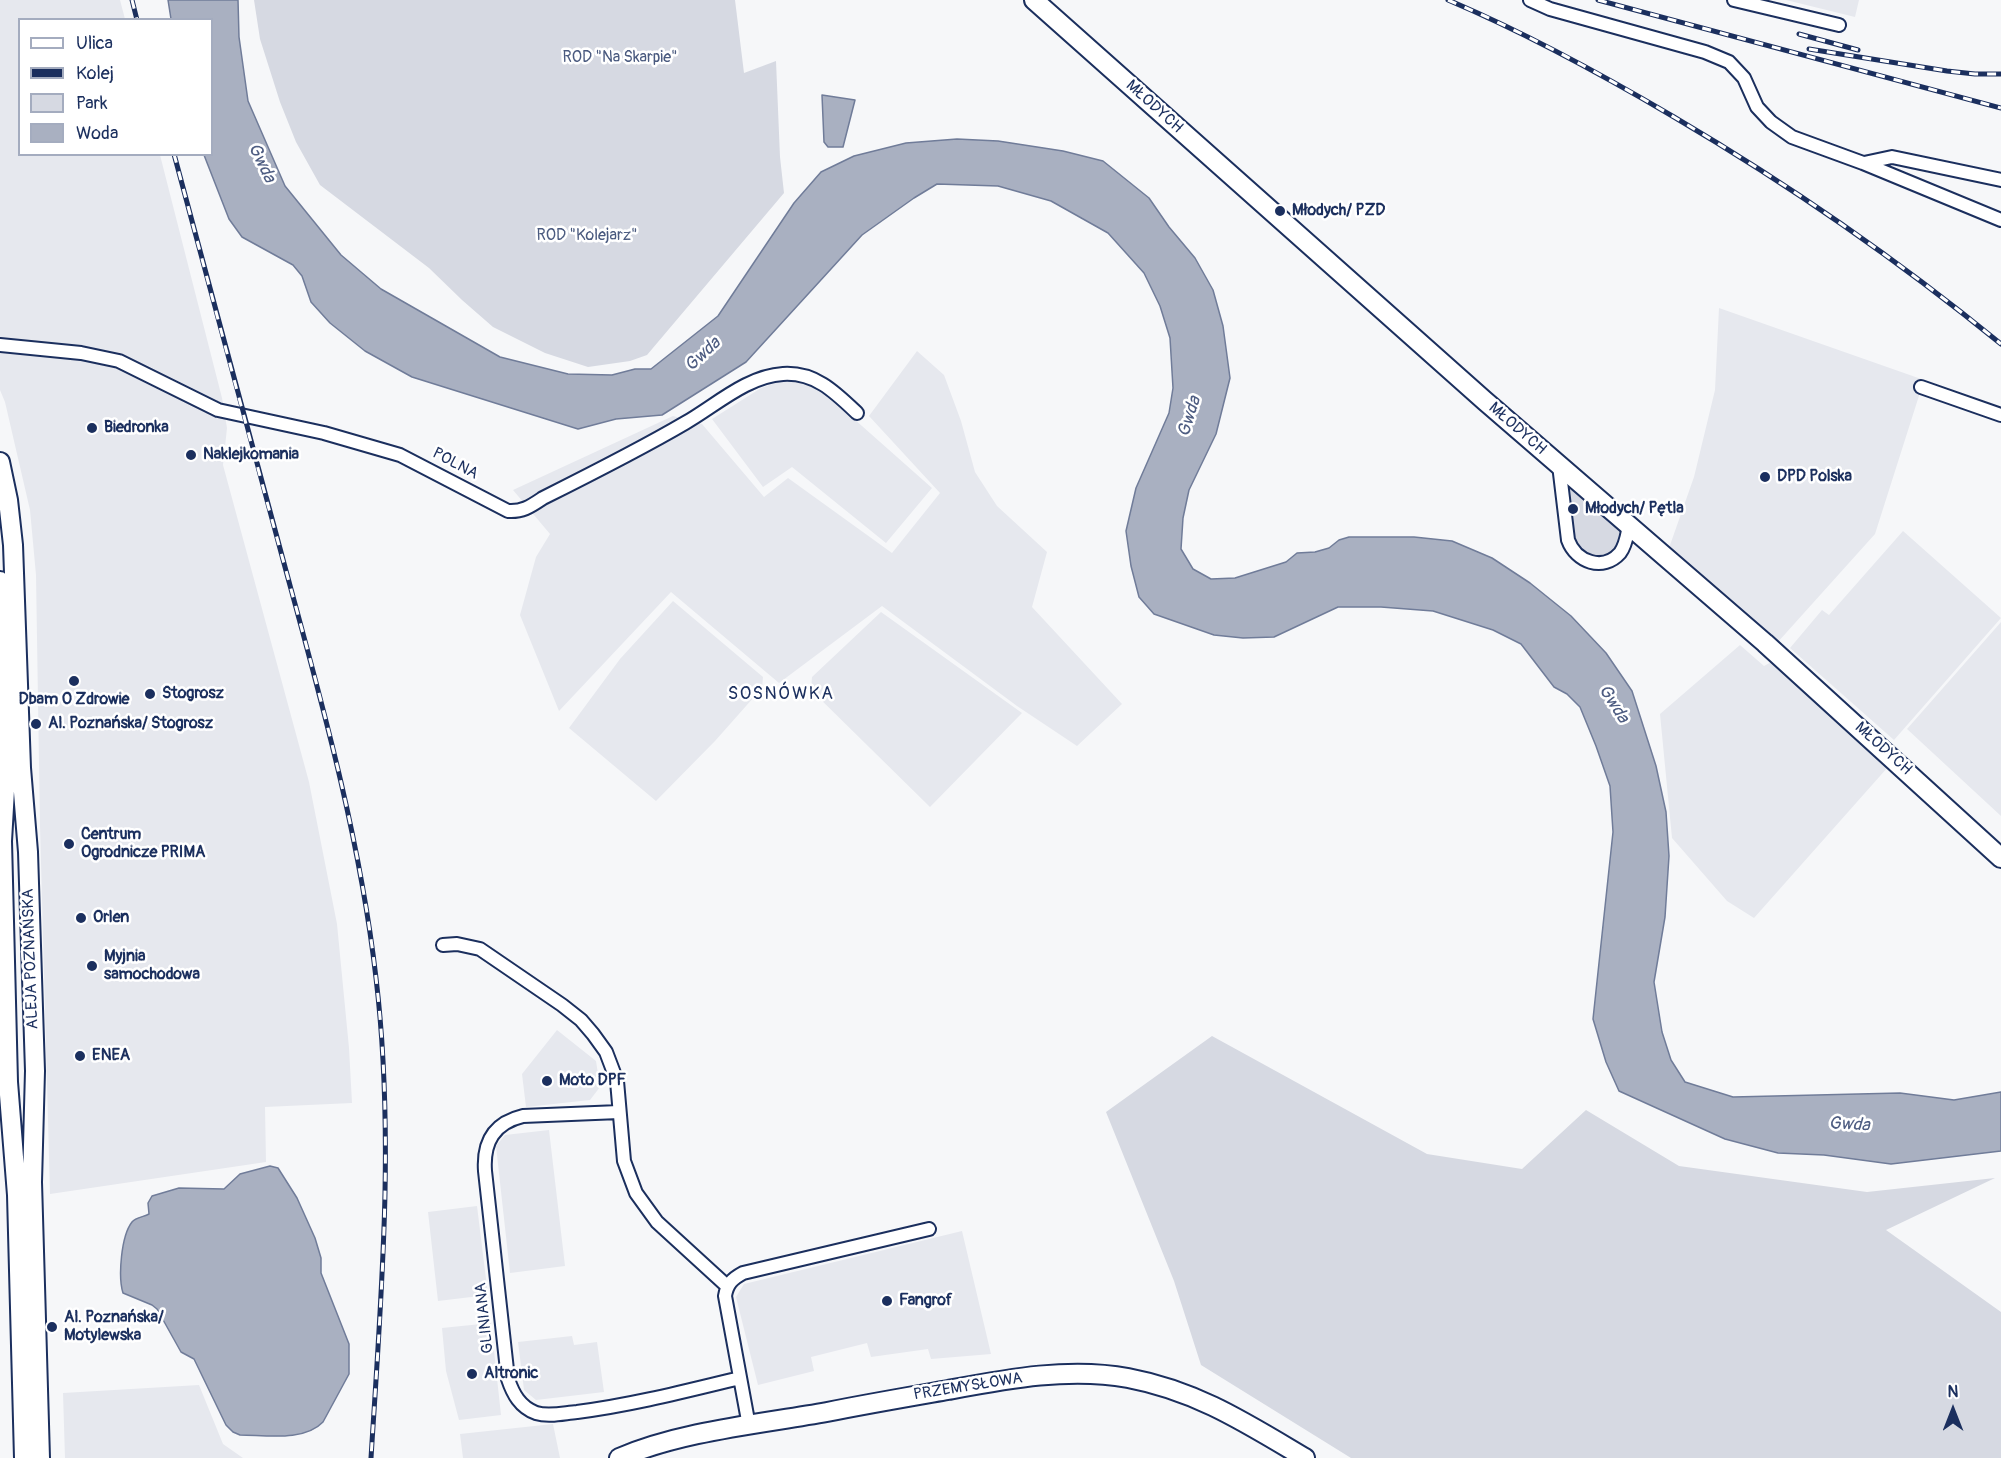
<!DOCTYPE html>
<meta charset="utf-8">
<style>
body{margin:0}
#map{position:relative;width:2001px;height:1458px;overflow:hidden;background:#f6f7f9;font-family:Pangolin,sans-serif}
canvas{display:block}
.legend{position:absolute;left:18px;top:18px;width:195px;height:138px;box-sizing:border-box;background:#fff;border:2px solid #a4acbf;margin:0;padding:8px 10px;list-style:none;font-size:18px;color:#1b2f5e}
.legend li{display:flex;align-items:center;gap:12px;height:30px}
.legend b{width:30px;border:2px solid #a4acbf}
.north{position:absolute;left:1923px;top:1380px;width:60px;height:60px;-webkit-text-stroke:4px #fff;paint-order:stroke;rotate:0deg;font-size:16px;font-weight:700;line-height:24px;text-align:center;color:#1b2f5e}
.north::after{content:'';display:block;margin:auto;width:21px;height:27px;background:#1b2f5e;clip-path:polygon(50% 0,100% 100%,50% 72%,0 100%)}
</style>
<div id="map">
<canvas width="2001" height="1458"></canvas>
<ul class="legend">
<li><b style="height:8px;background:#fff"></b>Ulica</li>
<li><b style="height:8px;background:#1b2f5e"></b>Kolej</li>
<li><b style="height:16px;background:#d6d9e2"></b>Park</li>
<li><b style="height:16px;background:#a9b0c1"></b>Woda</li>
</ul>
<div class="north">N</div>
</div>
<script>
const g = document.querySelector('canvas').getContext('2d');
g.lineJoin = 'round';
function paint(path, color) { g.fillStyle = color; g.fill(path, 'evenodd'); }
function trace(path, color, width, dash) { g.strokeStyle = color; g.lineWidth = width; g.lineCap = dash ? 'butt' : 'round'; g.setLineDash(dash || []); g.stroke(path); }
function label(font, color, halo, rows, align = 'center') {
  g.font = font + ' Pangolin,sans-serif'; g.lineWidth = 5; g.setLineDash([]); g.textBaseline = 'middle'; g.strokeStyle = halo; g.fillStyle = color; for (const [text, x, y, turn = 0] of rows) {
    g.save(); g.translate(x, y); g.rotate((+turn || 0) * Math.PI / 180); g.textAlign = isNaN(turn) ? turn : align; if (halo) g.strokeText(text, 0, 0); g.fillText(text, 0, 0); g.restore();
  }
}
paint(new Path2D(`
 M 0,0 L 120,0 L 125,19 L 20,20 L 20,154 L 160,155 L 222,398 L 227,428 L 223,465 L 309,782 L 337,924 L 349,1048 L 352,1103 L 265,1107 L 266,1162 L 50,1194 L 40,826 L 36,575 L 30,510 L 5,402 L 0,390 Z
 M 1786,0 L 1859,0 L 1855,17 Z
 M 1719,308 L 1924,380 L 1875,534 L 1777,643 L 1669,548 L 1694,477 L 1715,390 Z
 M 917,351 L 944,375 L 961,421 L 975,472 L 997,506 L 1047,552 L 1032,607 L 1122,704 L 1077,746 L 1017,706 L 882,606 L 779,683 L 671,592 L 559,711 L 520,615 L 536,557 L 550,534 L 513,490 L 673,416 L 702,424 L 764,497 L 788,478 L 892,553 L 940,493 L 869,416 Z
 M 798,380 L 827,395 L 932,488 L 886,543 L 792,467 L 763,487 L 712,419 L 761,388 L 778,382 Z
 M 1903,531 L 2001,618 L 1894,740 L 1790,648 L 1822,610 L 1829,615 Z
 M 673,601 L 763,677 L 762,688 L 715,741 L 656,801 L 569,728 L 620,659 Z
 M 881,612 L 1022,713 L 930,807 L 811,690 L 812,677 Z
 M 2001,622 L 2001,816 L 1907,729 Z
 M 1740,645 L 1764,666 L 1775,660 L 1888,767 L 1754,918 L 1727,901 L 1672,838 L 1660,714 Z
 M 557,1030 L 596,1061 L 600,1087 L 590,1100 L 526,1107 L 522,1074 Z
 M 549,1130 L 565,1266 L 510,1273 L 496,1146 L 505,1135 Z
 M 477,1206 L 488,1295 L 438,1301 L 428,1212 Z
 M 962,1231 L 991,1354 L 931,1359 L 928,1349 L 871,1357 L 867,1343 L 811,1357 L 814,1371 L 758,1385 L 736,1297 L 744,1284 Z
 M 491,1323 L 501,1415 L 459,1420 L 446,1371 L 442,1328 Z
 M 572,1336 L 574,1345 L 597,1342 L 604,1392 L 536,1400 L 524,1390 L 518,1342 Z
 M 199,1385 L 223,1444 L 243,1458 L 65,1458 L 63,1393 Z
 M 553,1424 L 560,1458 L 463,1458 L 460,1434 Z`), '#e6e8ee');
paint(new Path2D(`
 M 254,0 L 735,0 L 744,73 L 776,61 L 780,157 L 784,193 L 647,355 L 630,361 L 588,367 L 545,353 L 493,327 L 462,300 L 429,268 L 320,185 L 296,142 L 280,102 L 260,39 Z
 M 1570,485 L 1617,524 L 1622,532 C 1620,544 1615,550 1606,557 L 1589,556 L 1574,543 L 1570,519 L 1572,518 L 1572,514 L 1575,513 L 1573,503 L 1570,503 L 1570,499 L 1567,499 L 1567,487 Z
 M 1212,1036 L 1427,1154 L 1522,1169 L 1586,1110 L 1679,1166 L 1867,1192 L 1995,1178 L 1886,1230 L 2001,1312 L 2001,1458 L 1351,1458 L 1201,1365 L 1174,1281 L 1106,1112 Z`), '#d6d9e2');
const water = new Path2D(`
 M 168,0 L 238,0 L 239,37 L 248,101 L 285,186 L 341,255 L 381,289 L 500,357 L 568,374 L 612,375 L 635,369 L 651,369 L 718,316 L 794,203 L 821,172 L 854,156 L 906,143 L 957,139 L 998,141 L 1063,151 L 1103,161 L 1149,198 L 1169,227 L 1195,258 L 1213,290 L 1223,326 L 1230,378 L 1216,434 L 1189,490 L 1183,518 L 1181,549 L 1193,569 L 1211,579 L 1235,578 L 1286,562 L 1297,553 L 1315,552 L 1329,548 L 1339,540 L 1349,537 L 1414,537 L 1452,541 L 1492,558 L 1530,583 L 1571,616 L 1606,653 L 1632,691 L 1656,766 L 1666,812 L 1669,856 L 1665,917 L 1654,982 L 1662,1032 L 1671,1060 L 1685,1082 L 1733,1097 L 1900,1093 L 1954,1100 L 2001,1092 L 2001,1151 L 1891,1164 L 1824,1155 L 1778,1153 L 1725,1139 L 1619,1091 L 1606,1062 L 1593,1019 L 1613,832 L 1610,786 L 1596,746 L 1580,707 L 1567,694 L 1554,687 L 1521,644 L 1493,630 L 1433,611 L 1381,607 L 1338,607 L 1274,637 L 1243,638 L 1214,635 L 1154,614 L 1139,597 L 1131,566 L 1126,531 L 1136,488 L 1169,413 L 1173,388 L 1170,338 L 1160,306 L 1144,273 L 1108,233 L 1051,201 L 998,186 L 937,184 L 914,198 L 862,235 L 746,362 L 662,415 L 616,419 L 578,429 L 412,377 L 365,351 L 330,323 L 311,302 L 302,276 L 293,265 L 242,237 L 229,219 L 204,155 L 212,154 L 212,20 L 171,19 Z
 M 822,95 L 855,100 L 843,147 L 828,147 L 824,142 Z
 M 270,1166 L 278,1168 L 297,1198 L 315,1238 L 321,1258 L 321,1273 L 349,1344 L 349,1374 L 323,1422 C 304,1442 265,1435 240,1435 L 233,1432 L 226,1425 L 194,1359 L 181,1352 L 157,1309 L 152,1305 L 123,1293 C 118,1277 121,1236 132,1222 C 136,1217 144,1217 149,1214 L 148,1203 L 152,1196 L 179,1188 L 224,1189 L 240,1174 Z`);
paint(water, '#a9b0c1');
trace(water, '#707c99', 1.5);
const street = new Path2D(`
 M 1530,0 L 1550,9 L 1705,52 L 1729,62 L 1744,78 L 1757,107 L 1771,122 L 1792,137 L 1863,163 L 2001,220
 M 1734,0 L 1839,25
 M 1864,163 L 1892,157 L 2001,180
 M 0,345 L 81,353 L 119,361 L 218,410 L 324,433 L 400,455 L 508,511 C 523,512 531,506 543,498 C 591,474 639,450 685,423 C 715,406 747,376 783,374 C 815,372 835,392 857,413
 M 1921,387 L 2001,415
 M 1559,465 L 1568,540 C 1576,562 1603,572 1620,553 C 1626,545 1627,535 1629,526
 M 443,945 L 457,944 L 480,949 L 562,1005 L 581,1020 L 593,1034 L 606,1052 L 617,1081 L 624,1161 L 636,1193 L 657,1222 L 727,1286
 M 619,1112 L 523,1116 C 494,1123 483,1142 485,1171 L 508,1379 C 513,1394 520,1407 536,1413 C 549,1417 564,1413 577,1412 C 632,1405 686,1391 740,1378
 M 749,1426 L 725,1296 C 727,1284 732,1279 743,1273 L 929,1229`);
const secondary = new Path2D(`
 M 1034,0 L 1485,401 L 1765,643 L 2001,858
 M 0,462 L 8,500 L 13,545 L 21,768 L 28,852 L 35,1071 L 32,1182 L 40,1458
 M 0,581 L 6,773 L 2,841 L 8,1082 L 17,1195 L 24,1458
 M 619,1458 C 682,1431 760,1424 827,1412 C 867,1404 908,1397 948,1390 C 1007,1379 1069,1367 1128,1378 C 1197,1391 1246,1423 1305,1458`);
trace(street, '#1b2f5e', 16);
trace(secondary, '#1b2f5e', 22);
trace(street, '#fff', 12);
trace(secondary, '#fff', 18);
const rail = new Path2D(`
 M 132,0 L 137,20
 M 1448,0 C 1526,33 1601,74 1674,117 C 1788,184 1898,260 2001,344
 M 1598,0 L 2001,108
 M 1799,34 L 1858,50
 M 1809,49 L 1947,71 L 1975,74 L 2001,74
 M 174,154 C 211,292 247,430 285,567 C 322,703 360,838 376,978 C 395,1138 381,1298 371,1458`);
trace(rail, '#1b2f5e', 5);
trace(rail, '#fff', 3, [9]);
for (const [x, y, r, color] of [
 [1280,211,6,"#1b2f5e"],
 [92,428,6,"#1b2f5e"],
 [191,455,6,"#1b2f5e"],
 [1765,477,6,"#1b2f5e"],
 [1573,509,6,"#1b2f5e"],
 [74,681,6,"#1b2f5e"],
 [150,694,6,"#1b2f5e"],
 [36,724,6,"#1b2f5e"],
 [69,844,6,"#1b2f5e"],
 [81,918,6,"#1b2f5e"],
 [92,966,6,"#1b2f5e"],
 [80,1056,6,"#1b2f5e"],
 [547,1081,6,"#1b2f5e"],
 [887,1301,6,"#1b2f5e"],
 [52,1327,6,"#1b2f5e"],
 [472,1374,6,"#1b2f5e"]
]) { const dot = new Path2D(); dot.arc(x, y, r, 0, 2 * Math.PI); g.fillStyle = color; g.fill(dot); trace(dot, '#fff', 2); }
label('16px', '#4a5a7f', '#fff', [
 ["ROD \"Na Skarpie\"",620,58],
 ["ROD \"Kolejarz\"",587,236]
]);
label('16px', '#1b2f5e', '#fff', [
 ["MŁODYCH",1154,107,42],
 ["MŁODYCH",1517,429,41],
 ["POLNA",455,464,28],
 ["MŁODYCH",1883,749,42],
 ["ALEJA POZNAŃSKA",31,959,-92],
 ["GLINIANA",485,1318,-96],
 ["PRZEMYSŁOWA",968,1387,-9]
]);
label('bold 16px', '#1b2f5e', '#fff', [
 ["Młodych/ PZD",1292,211],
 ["Biedronka",104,428],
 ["Naklejkomania",203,455],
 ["DPD Polska",1777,477],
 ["Młodych/ Pętla",1585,509],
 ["Stogrosz",162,694],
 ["Dbam O Zdrowie",74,700,"center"],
 ["Al. Poznańska/ Stogrosz",48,724],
 ["Centrum",81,835],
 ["Ogrodnicze PRIMA",81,853],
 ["Orlen",93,918],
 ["Myjnia",104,957],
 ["samochodowa",104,975],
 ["ENEA",92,1056],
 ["Moto DPF",559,1081],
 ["Fangrof",899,1301],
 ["Al. Poznańska/",64,1318],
 ["Motylewska",64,1336],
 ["Altronic",484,1374]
], 'left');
label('italic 18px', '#4d5c81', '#fff', [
 ["Gwda",261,163,64],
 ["Gwda",703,355,-43],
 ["Gwda",1190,417,-73],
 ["Gwda",1613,704,58],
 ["Gwda",1849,1125,3]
]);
g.letterSpacing = '1.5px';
label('18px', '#1b2f5e', '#fff', [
 ["SOSNÓWKA",781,694]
]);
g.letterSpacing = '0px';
</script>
